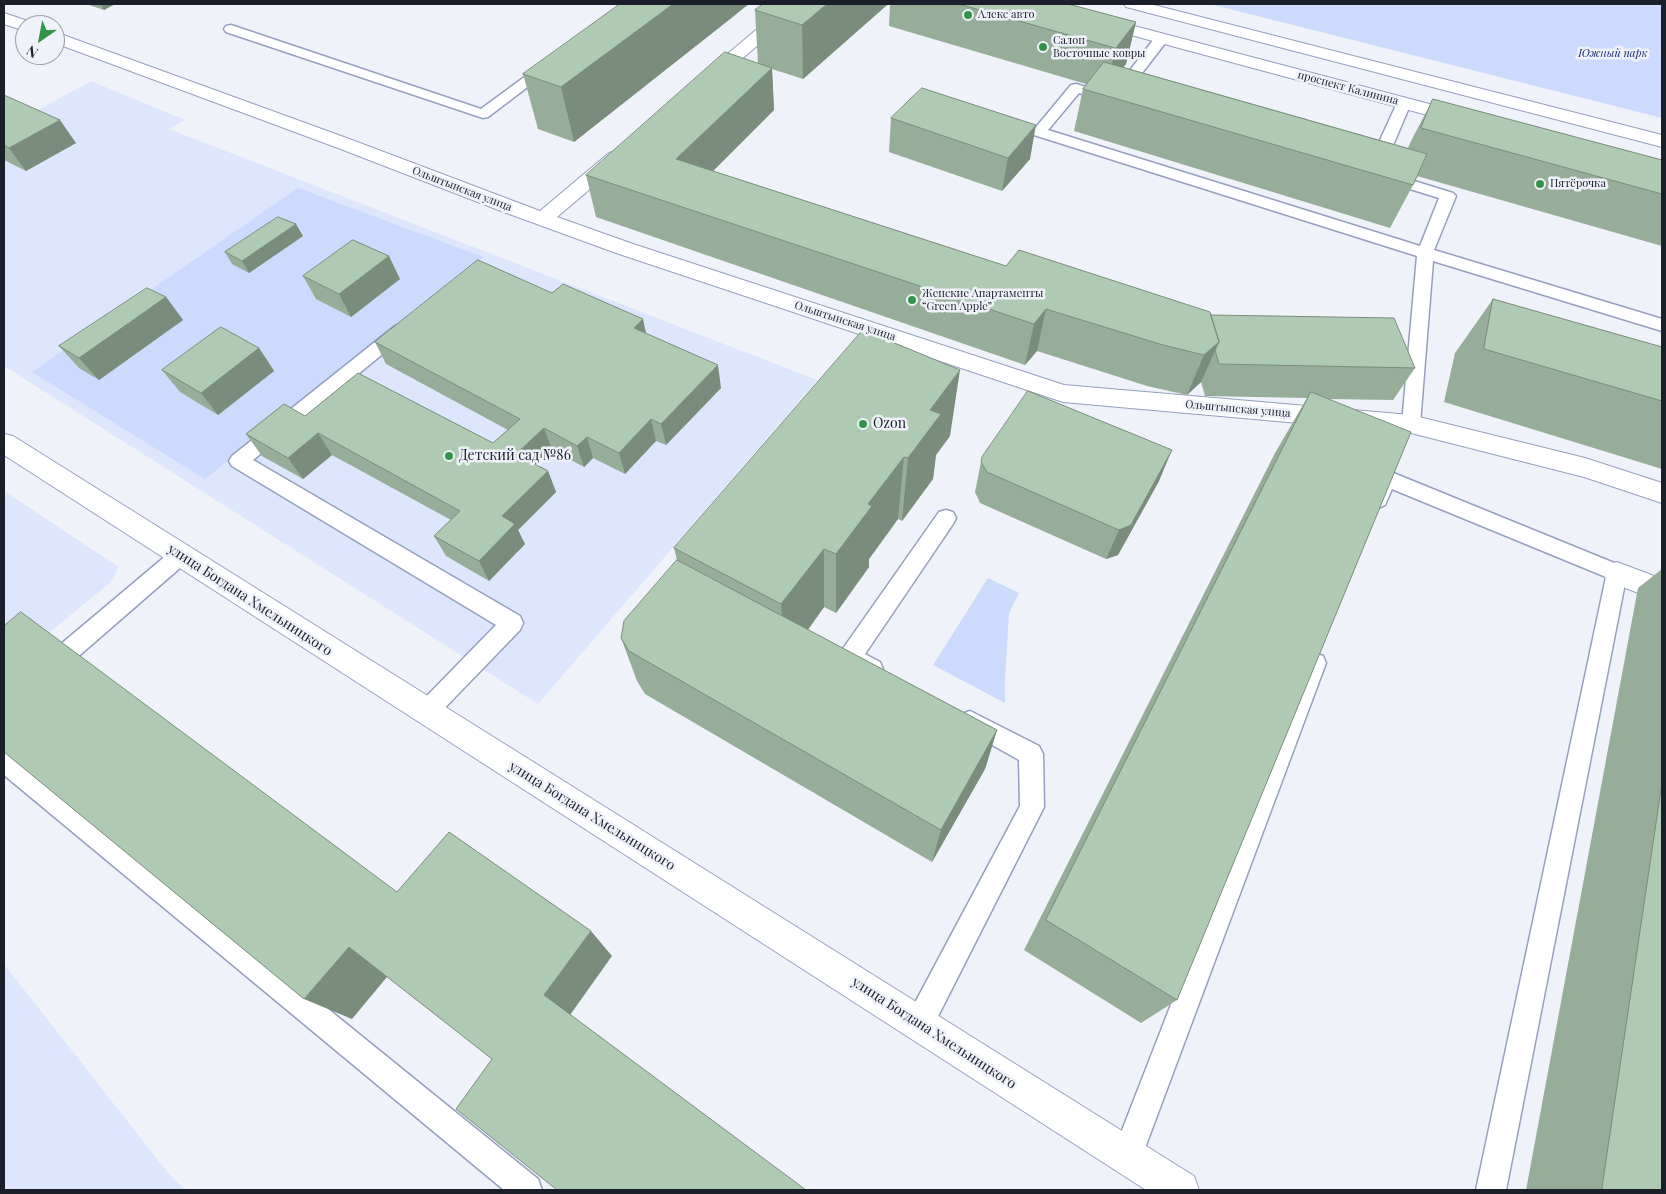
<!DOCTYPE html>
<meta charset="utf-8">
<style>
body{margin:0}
#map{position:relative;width:1666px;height:1194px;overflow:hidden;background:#f0f2f9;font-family:"Playfair Display",serif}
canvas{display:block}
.frame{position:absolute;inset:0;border:5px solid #1b1f2a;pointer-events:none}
.north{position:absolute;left:15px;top:15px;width:50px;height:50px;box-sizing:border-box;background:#f0f2f9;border:1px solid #9b9ea6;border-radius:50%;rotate:213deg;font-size:14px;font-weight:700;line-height:20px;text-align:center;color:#1b1f2a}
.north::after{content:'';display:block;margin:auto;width:18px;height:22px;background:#329449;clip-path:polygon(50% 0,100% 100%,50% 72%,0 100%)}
</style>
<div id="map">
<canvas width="1666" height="1194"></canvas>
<div class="frame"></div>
<div class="north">N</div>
</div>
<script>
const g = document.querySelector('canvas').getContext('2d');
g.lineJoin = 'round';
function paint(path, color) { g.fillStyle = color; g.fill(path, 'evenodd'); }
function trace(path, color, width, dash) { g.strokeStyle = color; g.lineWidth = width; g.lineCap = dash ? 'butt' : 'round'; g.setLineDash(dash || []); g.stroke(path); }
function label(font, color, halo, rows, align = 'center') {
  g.font = font + ' "Playfair Display",serif'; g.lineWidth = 5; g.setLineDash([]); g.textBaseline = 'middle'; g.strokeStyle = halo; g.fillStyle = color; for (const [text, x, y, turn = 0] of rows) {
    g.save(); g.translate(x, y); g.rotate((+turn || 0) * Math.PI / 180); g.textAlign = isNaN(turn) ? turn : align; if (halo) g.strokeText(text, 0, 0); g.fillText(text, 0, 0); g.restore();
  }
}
paint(new Path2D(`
 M 91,81 L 185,120 L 169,129 L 817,380 L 538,704 L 4,366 L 4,103 L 29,115 Z
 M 4,491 L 119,567 L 110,583 L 4,669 Z
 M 4,964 L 168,1173 L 185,1190 L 4,1190 Z`), '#dde6fd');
paint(new Path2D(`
 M 1210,4 L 1662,4 L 1662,118 Z
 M 298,188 L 483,257 L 205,479 L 32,372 Z
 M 988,578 L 1019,593 L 1009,613 L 1005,680 L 1005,703 L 933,665 Z`), '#ccdafe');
const lane = new Path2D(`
 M 231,25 L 481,109 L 542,64 L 547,63 L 554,67 L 488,117 L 483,118 L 226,32 L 224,29 L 226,26 Z
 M 1162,34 L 1169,38 L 1119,103 L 1114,104 L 1079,93 L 1048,130 L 1420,246 L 1439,198 L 1368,176 L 1365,173 L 1397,103 L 1399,100 L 1409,100 L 1411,103 L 1382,171 L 1453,193 L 1456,196 L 1434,250 L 1662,319 L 1662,331 L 1433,261 L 1420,424 L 1418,429 L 1411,431 L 1404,429 L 1402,424 L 1417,256 L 1034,135 L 1032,132 L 1071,85 L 1076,84 L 1111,95 L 1157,35 Z
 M 401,324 L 407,326 L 410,330 L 407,334 L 253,460 L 520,616 L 523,623 L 520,630 L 434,719 L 426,722 L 418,719 L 415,712 L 418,705 L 496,625 L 232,466 L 229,461 L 232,456 L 395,326 Z
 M 1386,470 L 1624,567 L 1627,573 L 1506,1190 L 1476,1190 L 1606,577 L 1392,489 L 1385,505 L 1378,508 L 1371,505 L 1368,500 L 1379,473 Z
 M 946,510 L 953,512 L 956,518 L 953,524 L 865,654 L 880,662 L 883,669 L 880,676 L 872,679 L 842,664 L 839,657 L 842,650 L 939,512 Z
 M 181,547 L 188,549 L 191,555 L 188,561 L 58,674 L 50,677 L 42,674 L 39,667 L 42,660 L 174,549 Z
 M 1315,653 L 1323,656 L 1326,663 L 1142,1156 L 1137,1166 L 1127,1171 L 1117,1166 L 1112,1156 L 1304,663 L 1307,656 Z
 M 970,711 L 1039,746 L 1043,754 L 1044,807 L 929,1034 L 919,1038 L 909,1034 L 905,1024 L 909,1014 L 1020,806 L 1019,760 L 962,728 L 958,721 L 962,714 Z
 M 4,750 L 12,753 L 538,1179 L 542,1190 L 504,1190 L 4,775 Z`);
const street = new Path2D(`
 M 787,4 L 805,4 L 712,85 L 706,86 L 700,85 L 697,81 L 700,77 Z
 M 4,13 L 31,22 L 33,25 L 25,25 L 25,31 L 4,24 Z
 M 55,32 L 352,140 L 540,211 L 609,153 L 616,151 L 623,153 L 626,157 L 623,161 L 557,217 L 633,244 L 1064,385 L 1411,415 L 1585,458 L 1662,483 L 1662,503 L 1584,477 L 1411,433 L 1063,402 L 619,254 L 501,211 L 338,148 L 55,43 Z
 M 1617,562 L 1662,579 L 1662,602 L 1607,581 L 1603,573 L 1607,565 Z`);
const secondary = new Path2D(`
 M 4,434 L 13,436 L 1194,1176 L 1199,1190 L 1146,1190 L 4,455 Z`);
const primary = new Path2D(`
 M 1025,4 L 1051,4 L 1471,115 L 1473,119 L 1471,123 L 1464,125 L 1457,123 L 1027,7 Z
 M 1124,4 L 1150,4 L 1662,135 L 1662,147 L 1126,7 Z`);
trace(lane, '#95a0be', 3);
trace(street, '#95a0be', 2);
trace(secondary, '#95a0be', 2);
trace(primary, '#95a0be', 2);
paint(lane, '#fff');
paint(street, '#fff');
paint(secondary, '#fff');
paint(primary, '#fff');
paint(new Path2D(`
 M 86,4 L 115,4 L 104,10 Z
 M 890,4 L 1068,4 L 1136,22 L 1126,64 L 1123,67 L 1408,148 L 1411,141 L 1433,99 L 1662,160 L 1662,246 L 1417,176 L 1413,185 L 1390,228 L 1074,131 L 1083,89 L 1086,84 L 889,26 Z
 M 887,5 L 803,79 L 772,69 L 774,110 L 713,171 L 1006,266 L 1211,315 L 1415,368 L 1393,400 L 1327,399 L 1177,1000 L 1141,1023 L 1024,950 L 1275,453 L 1307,398 L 1205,396 L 1201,382 L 1187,395 L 1147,386 L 1037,351 L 1025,365 L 596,217 L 586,175 L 758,64 L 755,10 Z
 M 734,16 L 574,142 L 538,129 L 523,74 Z
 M 4,95 L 76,143 L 26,171 L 4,160 Z
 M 891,118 L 1030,159 L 1002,191 L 889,152 Z
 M 303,236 L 249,273 L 232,264 L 225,252 Z
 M 303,276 L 400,279 L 351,317 L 316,299 Z
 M 552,293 L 646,333 L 721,388 L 666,445 L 656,441 L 625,474 L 593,458 L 584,467 L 552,450 L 537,465 L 548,471 L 556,492 L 518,530 L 525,544 L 489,581 L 446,556 L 434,536 L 451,520 L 332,455 L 303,479 L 262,456 L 246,434 L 305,416 L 493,443 L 508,430 L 386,364 L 375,342 Z
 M 166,297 L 183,320 L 99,380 L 79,368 L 59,346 Z
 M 1493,299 L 1662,347 L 1662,469 L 1444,402 L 1455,353 Z
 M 259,348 L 274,371 L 218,415 L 180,392 L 162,370 Z
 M 950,436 L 936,455 L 933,479 L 902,521 L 898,519 L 869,559 L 869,567 L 836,613 L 824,607 L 808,630 L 997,730 L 985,769 L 932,862 L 645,694 L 637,681 L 621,638 L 677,560 L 674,548 Z
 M 982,457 L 1159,481 L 1118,555 L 1106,559 L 980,503 L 975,492 Z
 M 1662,569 L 1662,1190 L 1526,1190 L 1638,588 Z`), '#96ae99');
paint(new Path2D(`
 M 100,4 L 115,4 L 104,10 Z
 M 673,4 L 749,4 L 574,142 L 561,87 Z
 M 827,4 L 887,4 L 887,5 L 803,79 L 802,25 Z
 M 1136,22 L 1126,64 L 1105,90 L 1116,48 Z
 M 772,68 L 774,110 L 683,201 L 676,159 Z
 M 60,120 L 76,143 L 26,171 L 9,148 Z
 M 1036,125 L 1030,159 L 1002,191 L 1008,158 Z
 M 296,224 L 303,236 L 249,273 L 242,261 Z
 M 389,256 L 400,279 L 351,317 L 339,294 Z
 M 166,297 L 183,320 L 99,380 L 79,358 Z
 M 1046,309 L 1037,351 L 1025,365 L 1034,324 Z
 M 643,319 L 648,342 L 634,328 Z
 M 1219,342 L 1201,382 L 1187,395 L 1204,355 Z
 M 259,348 L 274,371 L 218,415 L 201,393 Z
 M 718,365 L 721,388 L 666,445 L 661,424 Z
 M 960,370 L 950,436 L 936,455 L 933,479 L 902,521 L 908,458 L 930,410 Z
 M 651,419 L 656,441 L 625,474 L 619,453 Z
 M 544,428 L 552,450 L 525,476 L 516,454 Z
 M 318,433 L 332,455 L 303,479 L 288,458 Z
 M 587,437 L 593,458 L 584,467 L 577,446 Z
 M 1172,450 L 1159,481 L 1118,555 L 1106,559 L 1119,530 Z
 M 904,457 L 898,519 L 869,559 L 869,567 L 836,613 L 836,554 L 868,504 Z
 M 548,471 L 556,492 L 518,530 L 525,544 L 489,581 L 479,561 L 502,516 Z
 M 824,549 L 824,607 L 786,660 L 781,604 Z
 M 997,730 L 985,769 L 932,862 L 941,830 Z
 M 591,931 L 612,956 L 570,1015 L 544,995 Z
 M 349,947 L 392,971 L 352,1019 L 304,999 Z`), '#7a8d7d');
const building = new Path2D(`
 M 620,4 L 673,4 L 561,87 L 523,74 Z
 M 763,4 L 827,4 L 802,25 L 755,10 Z
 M 959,4 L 1068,4 L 1136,22 L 1116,48 Z
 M 725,52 L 772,68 L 676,159 L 1006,266 L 1019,250 L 1210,312 L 1219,342 L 1204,355 L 1163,345 L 1046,309 L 1034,324 L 586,175 Z
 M 1104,62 L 1427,154 L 1413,185 L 1083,89 Z
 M 922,88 L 1036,125 L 1008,158 L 891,118 Z
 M 4,95 L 60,120 L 9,148 L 4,145 Z
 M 1433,99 L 1662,160 L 1662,194 L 1421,128 Z
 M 278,217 L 296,224 L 242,261 L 225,252 Z
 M 353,240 L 389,256 L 339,294 L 303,276 Z
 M 478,260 L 552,293 L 563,284 L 643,319 L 634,328 L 718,365 L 661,424 L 651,419 L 619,453 L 587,437 L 577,446 L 544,428 L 516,454 L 548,471 L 502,516 L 515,524 L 479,561 L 434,536 L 460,511 L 318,433 L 288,458 L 246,434 L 284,404 L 305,416 L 358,373 L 493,443 L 520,419 L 375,342 Z
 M 147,288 L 166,297 L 79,358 L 59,346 Z
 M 1493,299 L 1662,347 L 1662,401 L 1484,349 Z
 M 1211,315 L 1394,318 L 1415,368 L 1219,364 L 1215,350 L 1219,342 Z
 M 221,327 L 259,348 L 201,393 L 162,370 Z
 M 863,330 L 960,370 L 930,410 L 941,414 L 908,458 L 904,457 L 868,504 L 872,506 L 836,554 L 824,549 L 781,604 L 674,548 Z
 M 1028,391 L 1172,450 L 1131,525 L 1119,530 L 987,472 L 981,462 L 982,457 Z
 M 1311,392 L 1411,432 L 1177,1000 L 1046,920 Z
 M 677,560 L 997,730 L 941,830 L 629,651 L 621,638 L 624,621 Z
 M 21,612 L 397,892 L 449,832 L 591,931 L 544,995 L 806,1190 L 557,1190 L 456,1109 L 492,1059 L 349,947 L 304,999 L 4,752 L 4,626 Z
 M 1662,783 L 1662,1190 L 1602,1190 Z`);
paint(building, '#afcab2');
trace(building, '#7a8d7d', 1);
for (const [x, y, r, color] of [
 [968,15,5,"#329449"],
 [1043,47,5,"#329449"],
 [1540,184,5,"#329449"],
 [912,300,5,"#329449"],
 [863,424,5,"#329449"],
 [449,456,5,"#329449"]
]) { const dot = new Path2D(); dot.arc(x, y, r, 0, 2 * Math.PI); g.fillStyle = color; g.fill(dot); trace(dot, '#f0f2f9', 2); }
label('11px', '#1b1f2a', '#f0f2f9', [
 ["Алекс авто",978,15],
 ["Салон",1053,41],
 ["Восточные ковры",1053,54],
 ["Пятёрочка",1550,184],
 ["Женские Апартаменты",922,294],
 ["“Green Apple”",922,307]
], 'left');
label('italic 11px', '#1c2b7e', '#f0f2f9', [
 ["Южный парк",1613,54]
]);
label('11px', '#1b1f2a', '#f0f2f9', [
 ["проспект Калинина",1348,88,15],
 ["Ольштынская улица",462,189,21],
 ["Ольштынская улица",845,321,18],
 ["Ольштынская улица",1238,409,5]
]);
label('14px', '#1b1f2a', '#f0f2f9', [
 ["Ozon",873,424],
 ["Детский сад №86",459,456]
], 'left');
label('14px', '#1b1f2a', '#f0f2f9', [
 ["улица Богдана Хмельницкого",250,600,33],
 ["улица Богдана Хмельницкого",592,816,32],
 ["улица Богдана Хмельницкого",934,1033,33]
]);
</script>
